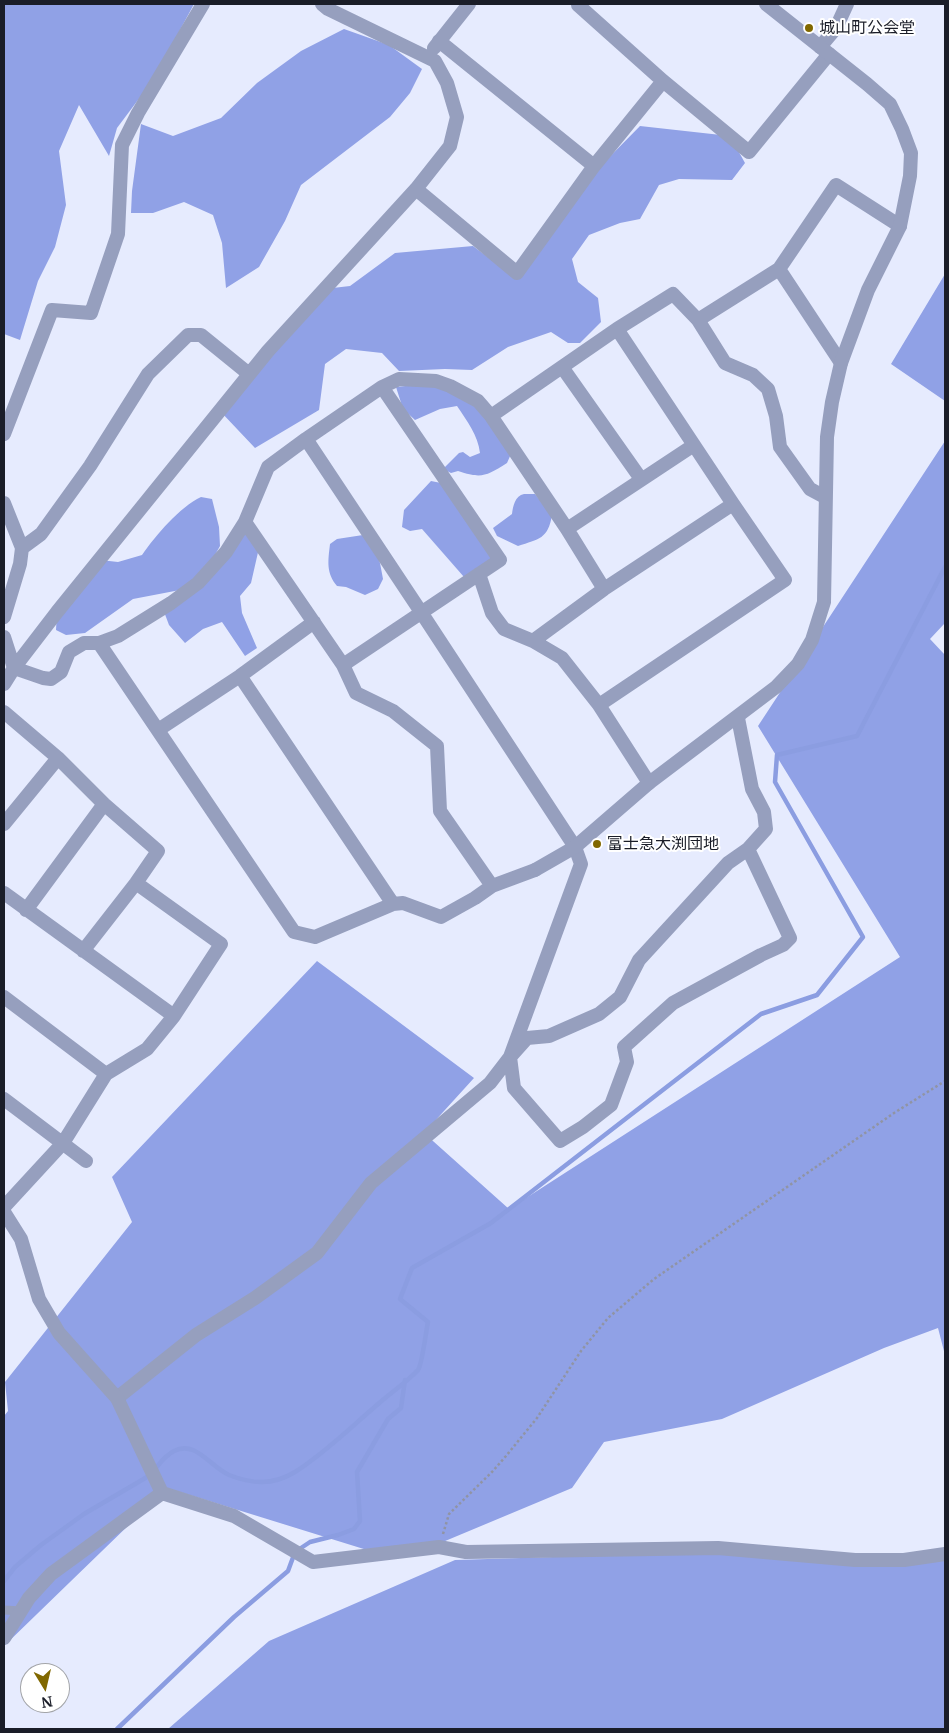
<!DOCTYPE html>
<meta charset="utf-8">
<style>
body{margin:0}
#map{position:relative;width:949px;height:1733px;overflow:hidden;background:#e6ebfe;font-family:Merriweather,serif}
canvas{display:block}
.frame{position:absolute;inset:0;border:5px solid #1a1d28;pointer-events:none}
.north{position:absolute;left:20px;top:1663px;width:50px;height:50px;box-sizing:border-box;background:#fff;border:1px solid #a3a5a9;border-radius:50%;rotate:171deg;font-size:14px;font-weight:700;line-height:20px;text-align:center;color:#1a1d28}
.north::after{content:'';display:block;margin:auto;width:18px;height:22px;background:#816800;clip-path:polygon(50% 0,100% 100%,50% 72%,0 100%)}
</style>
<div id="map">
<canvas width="949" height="1733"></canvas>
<div class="frame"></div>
<div class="north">N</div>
</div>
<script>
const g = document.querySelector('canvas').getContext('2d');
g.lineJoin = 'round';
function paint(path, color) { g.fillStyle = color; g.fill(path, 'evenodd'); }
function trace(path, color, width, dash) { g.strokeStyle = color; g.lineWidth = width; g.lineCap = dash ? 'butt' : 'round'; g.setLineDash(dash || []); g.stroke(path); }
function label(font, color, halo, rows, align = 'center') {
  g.font = font + ' Merriweather,"Noto Sans JP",serif'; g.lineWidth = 4; g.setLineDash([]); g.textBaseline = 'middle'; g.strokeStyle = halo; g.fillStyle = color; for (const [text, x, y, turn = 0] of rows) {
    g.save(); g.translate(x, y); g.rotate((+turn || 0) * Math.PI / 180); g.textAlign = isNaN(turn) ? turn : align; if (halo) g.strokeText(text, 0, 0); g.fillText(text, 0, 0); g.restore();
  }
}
paint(new Path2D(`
 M 4,4 L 194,4 L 153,80 L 117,128 L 109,156 L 79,105 L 59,151 L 66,205 L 55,247 L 38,281 L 20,340 L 4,334 Z
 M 344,29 L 389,45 L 422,69 L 410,93 L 390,117 L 301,185 L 285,221 L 259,267 L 226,288 L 222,243 L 213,215 L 184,202 L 153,213 L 131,213 L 132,191 L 141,124 L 173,136 L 221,118 L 257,83 L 301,51 Z
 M 640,126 L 730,136 L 745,163 L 732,180 L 679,179 L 659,185 L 640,219 L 620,223 L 589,235 L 572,259 L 578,282 L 598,298 L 601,322 L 580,343 L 568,343 L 551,332 L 508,347 L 472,370 L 445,369 L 399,371 L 382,353 L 346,349 L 325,364 L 319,410 L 255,448 L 220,411 L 324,289 L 350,286 L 395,253 L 473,246 L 517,279 L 578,189 Z
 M 945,274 L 945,401 L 891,364 Z
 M 433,383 L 467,393 L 511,454 L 507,463 C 486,476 482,479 458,471 L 451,473 L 443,469 L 459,453 L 463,452 L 470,457 L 480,453 C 478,435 467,421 457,406 L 440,409 L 415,420 L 403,409 L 396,387 Z
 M 945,441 L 945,623 L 930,639 L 945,655 L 945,1355 L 938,1328 L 884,1348 L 722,1419 L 604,1442 L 572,1488 L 426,1549 L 367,1550 L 167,1488 L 4,1646 L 4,1416 L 8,1411 L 5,1382 L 132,1222 L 112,1177 L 317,961 L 474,1078 L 424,1133 L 509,1209 L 900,957 L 758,726 Z
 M 431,481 L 446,484 L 494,559 L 464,577 L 422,529 L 410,531 L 402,527 L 404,510 Z
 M 524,494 L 535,494 L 552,515 C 548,539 539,539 518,546 L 497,536 L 493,528 L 512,514 C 513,506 515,496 524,494 Z
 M 201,497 L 212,499 L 219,527 L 220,546 L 211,562 L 249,528 L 259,548 L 251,583 L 240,596 L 242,613 L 257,648 L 245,656 L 222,622 L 203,629 L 185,643 L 169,625 L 163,609 L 180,590 L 133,599 L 85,633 L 66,635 L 56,630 L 57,612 L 100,560 L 118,562 L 142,555 C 156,535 180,507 201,497 Z
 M 363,535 L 373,544 L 380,563 L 383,579 L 378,589 L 365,595 L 346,587 L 337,586 C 326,573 328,561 330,544 L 337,539 Z
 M 945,1551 L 945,1729 L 168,1729 L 269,1641 L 455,1560 L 684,1553 L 904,1560 Z`), '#90a1e6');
trace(new Path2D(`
 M 4,1581 L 15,1567 L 41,1545 L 84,1514 L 147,1477 C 157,1469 162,1457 174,1451 C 196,1440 209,1466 229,1475 C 239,1479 252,1482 262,1482 C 274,1482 285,1478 295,1472 C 325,1453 351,1427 377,1405 C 390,1393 406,1383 418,1370 C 422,1365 426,1331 428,1322 L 400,1299 L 412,1268 L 491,1223 L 761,1014 L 817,995 L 863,937 L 775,782 L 777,755 L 857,736 L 945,567
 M 117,1729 L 234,1617 L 288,1571 L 295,1552 L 310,1542 L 338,1535 L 354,1529 L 360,1521 L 357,1472 L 388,1419 L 401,1408 L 405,1380`), '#8b9de1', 4.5);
trace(new Path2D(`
 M 443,1534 L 449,1514 L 492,1472 L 506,1456 L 537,1418 L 581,1351 L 608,1318 L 654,1279 L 894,1113 L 945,1081`), '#9094a4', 2.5, [2.5, 2.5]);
trace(new Path2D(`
 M 4,1610 L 21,1611`), '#969fbe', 9);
trace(new Path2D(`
 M 579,4 L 578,5 L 663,81 L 749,152 L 829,54
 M 439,41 L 594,166
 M 820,47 L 836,28 L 847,4
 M 434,48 L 469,4
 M 416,189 L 517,273 L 594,166 L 663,81
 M 779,269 L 841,363
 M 698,320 L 779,269 L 836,185 L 900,226
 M 562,367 L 641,479
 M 491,416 L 567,529 L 604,589
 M 4,434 L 52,310 L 91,313 L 118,234 L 122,145 L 138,113 L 203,4
 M 4,503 L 22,548 L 20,564 L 4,617
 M 245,522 L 343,665 L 356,693 L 393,711 L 437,746 L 440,811 L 492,886
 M 567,529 L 694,445
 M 22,548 L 41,534 L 90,466 L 148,374 L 188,335 L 201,335 L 249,374
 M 479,574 L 492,613 L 504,629 L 533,641 L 562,658 L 599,705 L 649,783
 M 4,637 L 14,668 L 43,678 L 51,679 L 61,672 L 69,652 L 84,643 L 99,643 L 118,636 L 171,603 L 198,583 L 226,552 L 245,522 L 268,467 L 306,439 L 382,387 L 399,379 L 436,381 L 450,386 L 478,401 L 491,416 L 617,329 L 673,294 L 698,320 L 725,363 L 753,375 L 768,389 L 776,416 L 780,447 L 810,489 L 825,497
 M 533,641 L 604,589 L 733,504
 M 99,643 L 294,932 L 315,937 L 393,904 L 403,903 L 441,917 L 475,898 L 492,886 L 535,870
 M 343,665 L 500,560 L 382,387
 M 240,676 L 393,904
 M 4,684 L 14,668 L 57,612 L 268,351 L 416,189 L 450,146 L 457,117 L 447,83 L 435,61 L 328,9 L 322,4
 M 599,705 L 785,580 L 733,504 L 617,329
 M 4,712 L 58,758 L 104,804 L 158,851 L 136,883 L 83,951
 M 738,718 L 752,789 L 764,812 L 766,829 L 748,849
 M 158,730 L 240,676 L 314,622
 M 4,824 L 58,758
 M 748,849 L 790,938 L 783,945 L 761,955 L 673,1003 L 624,1047 L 627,1062 L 611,1105 L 583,1127 L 560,1141 L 514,1088 L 510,1057 L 527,1038 L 549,1036 L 599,1014 L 620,997 L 639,960 L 728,863 Z
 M 4,893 L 174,1016
 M 26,910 L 104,804
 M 4,997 L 106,1074
 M 4,1099 L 86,1161
 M 4,1207 L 63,1143 L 106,1074 L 147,1049 L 174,1016 L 221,944 L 136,883
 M 117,1398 L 196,1335 L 255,1298 L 317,1253 L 371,1183 L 490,1083 L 510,1057 L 581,864 L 575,847 L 421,612 L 306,439`), '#969fbe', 14);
trace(new Path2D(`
 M 535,870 L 575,847 L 649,783 L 776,687 L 798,664 L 812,640 L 824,602 L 827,437 L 832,402 L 841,363 L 868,290 L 900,226 L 910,176 L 911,153 L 902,129 L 890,104 L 867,84 L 766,4
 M 4,1212 L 21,1239 L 39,1299 L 59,1333 L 117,1398 L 162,1493 L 234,1516 L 313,1562 L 439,1547 L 466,1552 L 718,1548 L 855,1560 L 904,1560 L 945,1554
 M 4,1638 L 29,1598 L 51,1574 L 162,1493`), '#969fbe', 14);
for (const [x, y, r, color] of [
 [809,28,5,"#816800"],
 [597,844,5,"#816800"]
]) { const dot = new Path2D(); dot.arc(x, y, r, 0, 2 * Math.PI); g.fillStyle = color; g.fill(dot); trace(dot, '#fff', 2); }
label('16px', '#1a1d28', '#fff', [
 ["城山町公会堂",819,28],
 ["富士急大渕団地",607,844]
], 'left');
</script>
